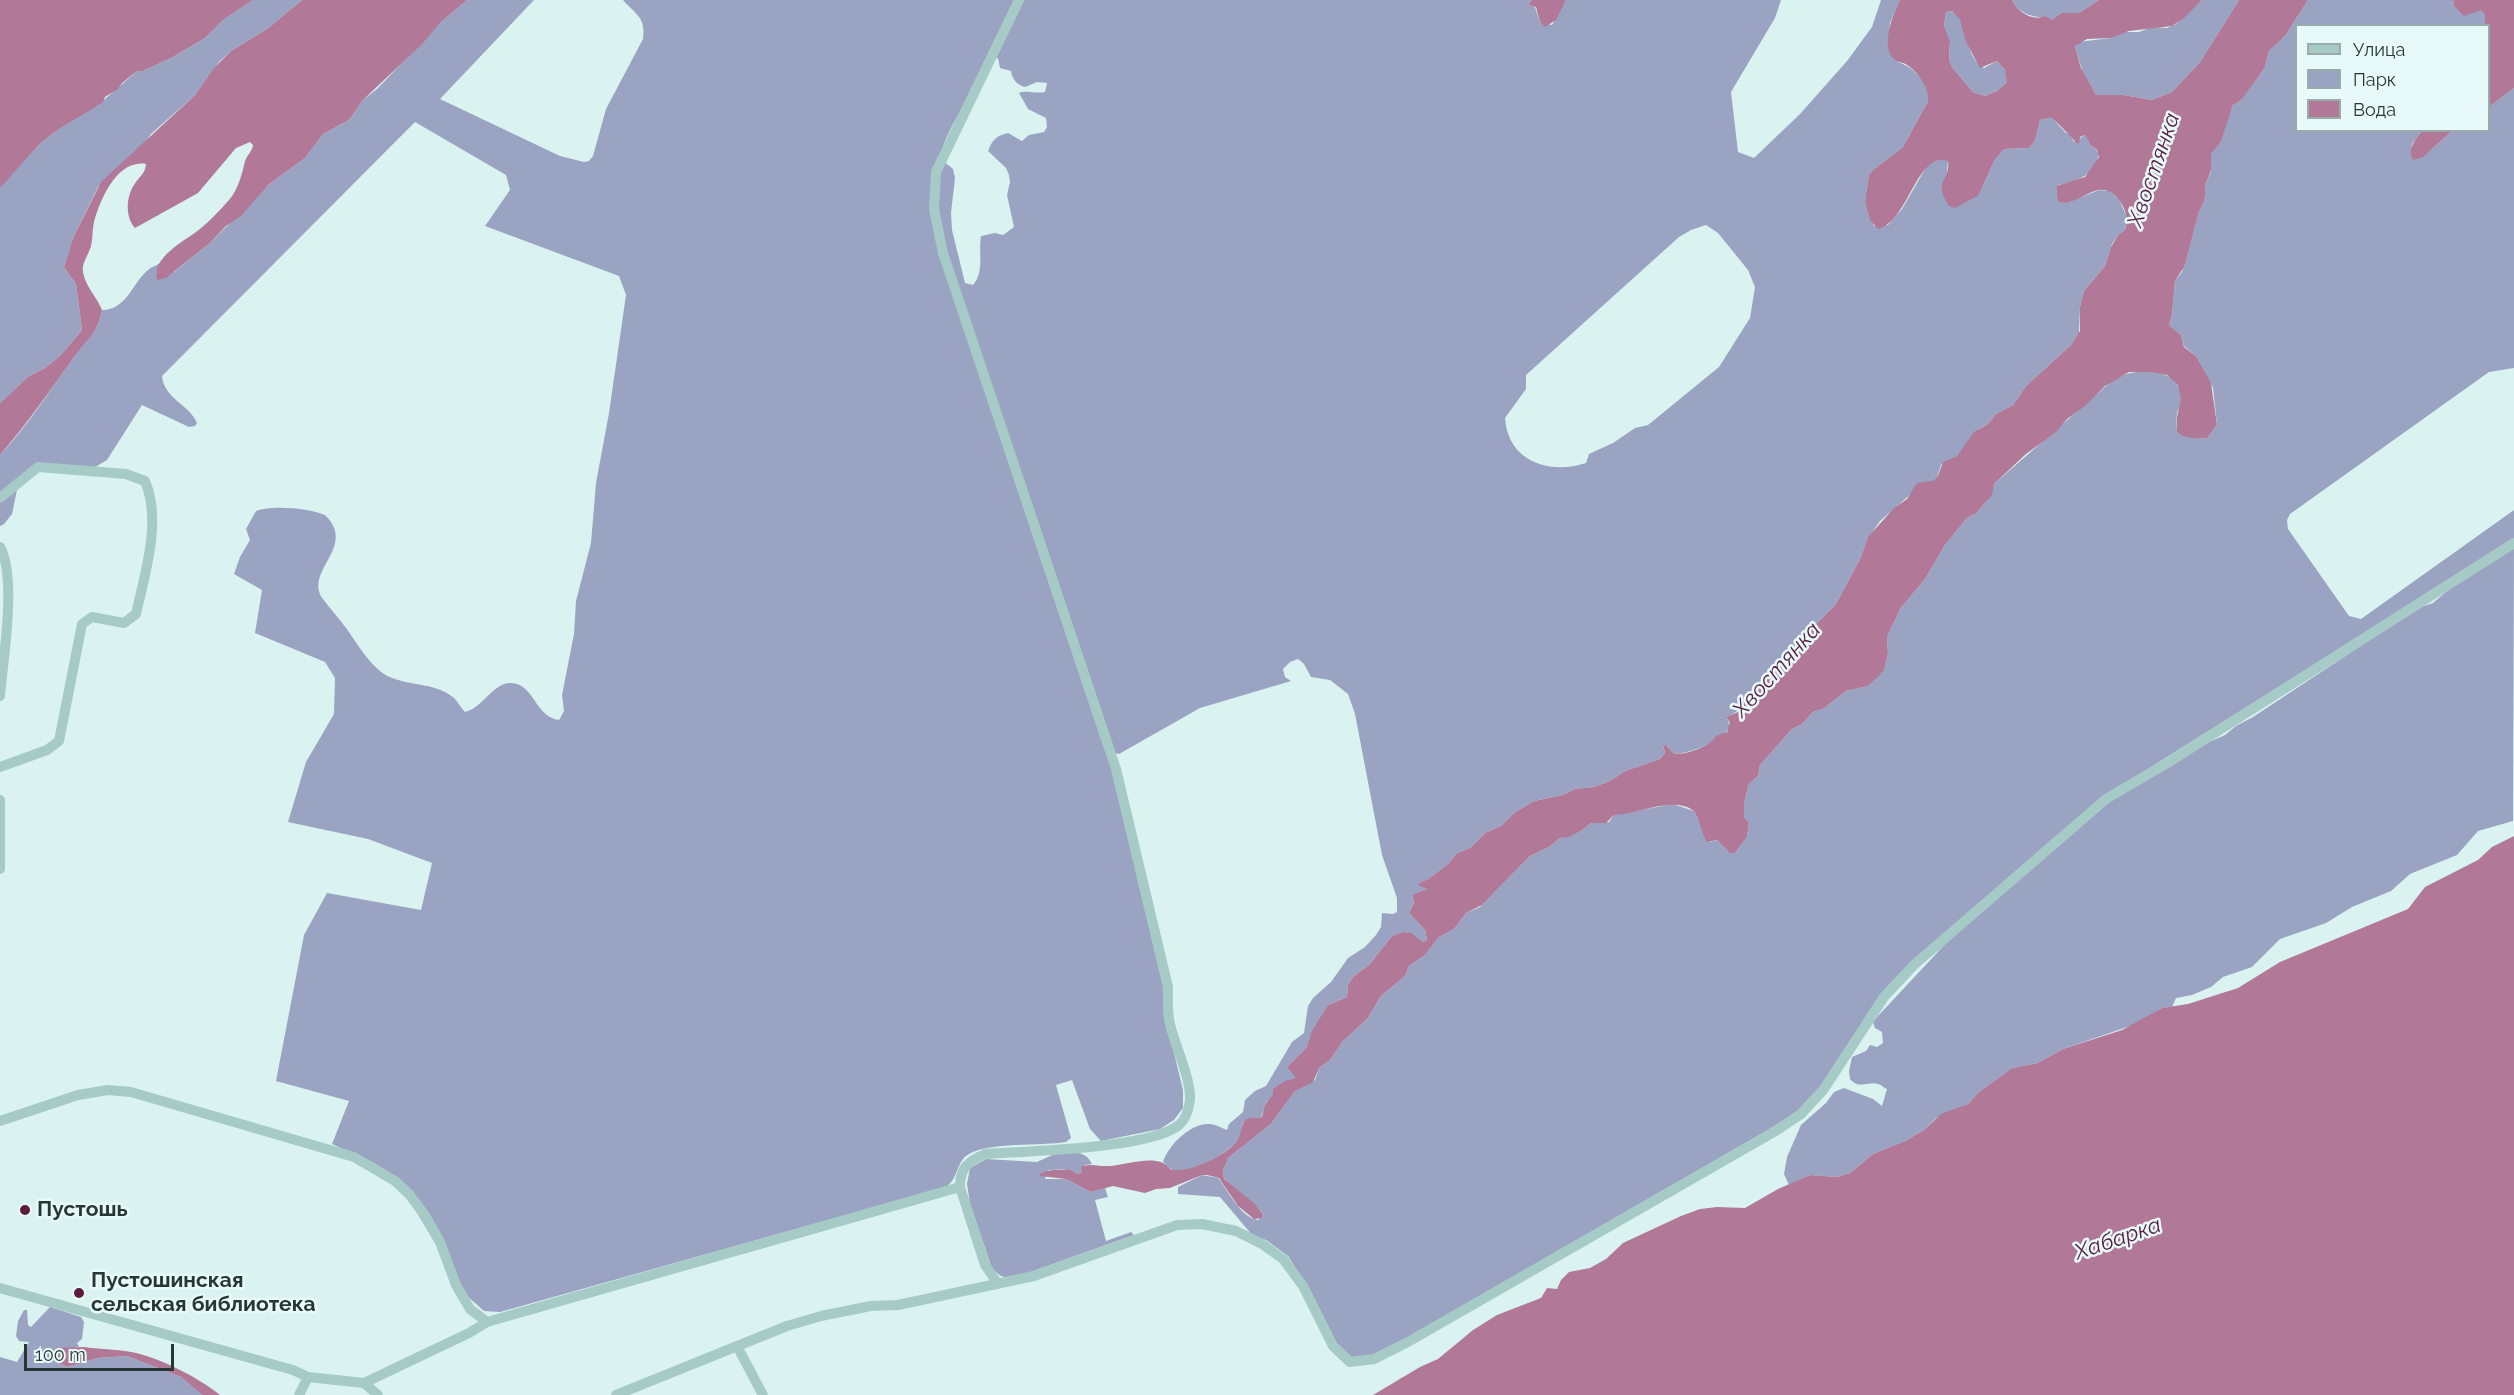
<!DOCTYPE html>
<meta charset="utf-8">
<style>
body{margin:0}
#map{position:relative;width:2514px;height:1395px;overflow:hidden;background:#daf3f1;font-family:Raleway,sans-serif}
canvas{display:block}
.legend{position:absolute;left:2295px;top:24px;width:195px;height:108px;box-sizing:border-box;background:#e7faf9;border:2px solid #9aacaa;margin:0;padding:8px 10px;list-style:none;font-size:18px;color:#273733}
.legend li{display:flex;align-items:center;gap:12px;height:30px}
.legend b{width:30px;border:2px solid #9aacaa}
.scale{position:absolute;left:24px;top:1344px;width:150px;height:27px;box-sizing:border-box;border:3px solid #273733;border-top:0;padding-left:8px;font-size:18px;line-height:21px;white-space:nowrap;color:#273733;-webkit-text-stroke:4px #e7faf9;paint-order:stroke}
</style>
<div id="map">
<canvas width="2514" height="1395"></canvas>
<ul class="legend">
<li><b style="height:8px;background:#a6cbc6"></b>Улица</li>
<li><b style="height:16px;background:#9aa4c2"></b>Парк</li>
<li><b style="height:16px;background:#b17897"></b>Вода</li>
</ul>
<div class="scale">100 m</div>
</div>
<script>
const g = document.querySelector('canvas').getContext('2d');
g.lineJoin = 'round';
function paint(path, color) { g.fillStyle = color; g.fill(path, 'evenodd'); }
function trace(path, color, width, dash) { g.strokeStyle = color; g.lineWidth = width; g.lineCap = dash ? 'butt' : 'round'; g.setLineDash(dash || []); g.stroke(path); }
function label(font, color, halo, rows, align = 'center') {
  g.font = font + ' Raleway,sans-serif'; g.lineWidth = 5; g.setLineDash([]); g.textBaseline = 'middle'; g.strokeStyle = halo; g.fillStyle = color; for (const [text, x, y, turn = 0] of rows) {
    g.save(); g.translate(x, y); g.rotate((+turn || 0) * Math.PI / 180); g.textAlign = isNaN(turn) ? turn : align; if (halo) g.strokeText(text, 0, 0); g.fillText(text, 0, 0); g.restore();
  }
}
paint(new Path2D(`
 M 253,0 L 302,0 L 267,29 L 231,51 L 219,62 L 195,95 L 151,134 L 144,144 L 98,187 L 73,238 L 64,267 L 76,284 L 82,330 L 60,356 L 45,368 L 29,376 L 0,403 L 0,188 L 19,164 L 49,136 L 89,108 L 97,106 L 137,71 L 143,71 L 173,57 L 205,38 L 223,20 Z
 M 467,0 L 534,0 L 440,99 L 560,156 L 584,162 L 589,161 L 593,156 L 606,109 L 643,39 C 646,17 636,15 623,0 L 1532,0 L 1528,5 L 1535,7 L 1540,22 L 1552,25 L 1566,0 L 1781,0 L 1775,18 L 1731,92 L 1738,152 L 1754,158 L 1800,114 L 1847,61 L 1872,27 L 1881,0 L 1900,0 L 1890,23 L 1888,43 L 1898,62 C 1914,67 1930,84 1928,101 L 1903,147 L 1873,170 L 1869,175 L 1865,201 L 1874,226 L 1888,225 L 1902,209 L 1928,164 L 1942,159 L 1948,160 L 1947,173 L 1979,195 L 1994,161 L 2004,149 L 2029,148 L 2035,141 L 2040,120 L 2050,116 L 2066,133 L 2070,134 L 2074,142 L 2085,135 L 2099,154 C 2094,176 2078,181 2058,185 L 2056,186 L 2057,193 L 2070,202 L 2099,190 L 2110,191 L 2119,199 L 2128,220 L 2125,230 L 2118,235 L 2112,244 L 2105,266 L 2084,291 L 2080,307 L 2079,334 L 2071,345 L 2026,386 L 2013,405 L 1996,414 L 1988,424 L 1979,429 L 1957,456 L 1941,465 L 1936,480 L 1913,492 L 1880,521 L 1867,540 L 1860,559 L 1836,604 L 1785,656 L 1750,701 C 1741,707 1737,713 1726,717 L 1730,725 C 1727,739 1687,756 1673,753 L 1666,745 L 1663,746 L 1665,753 L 1660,759 L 1625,771 L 1610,781 L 1594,787 L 1575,789 L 1563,795 L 1534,801 L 1514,813 L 1501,826 L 1485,833 L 1470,848 L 1457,853 L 1448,864 L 1428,879 L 1419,883 L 1419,885 L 1426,887 L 1426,891 L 1412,895 L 1414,903 L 1409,913 L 1425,930 L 1427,940 L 1423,942 L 1406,932 L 1392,936 L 1369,965 L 1353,977 L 1348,985 L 1347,997 L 1328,1005 L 1307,1047 L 1287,1067 L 1297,1078 L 1276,1087 L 1271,1098 L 1266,1102 L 1261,1118 L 1254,1118 L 1243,1123 C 1241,1130 1241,1136 1237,1141 C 1227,1154 1190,1175 1174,1170 C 1169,1169 1167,1165 1163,1162 C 1168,1146 1190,1123 1209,1124 C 1216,1124 1221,1128 1227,1130 L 1229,1124 L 1243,1112 L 1245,1100 L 1255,1091 L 1266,1086 L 1292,1042 L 1304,1033 L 1308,1006 L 1313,998 L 1331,982 L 1348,958 L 1365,947 L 1376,935 L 1381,927 L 1382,913 L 1393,914 L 1397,912 L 1397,898 L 1382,855 L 1355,714 L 1348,694 L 1330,680 L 1311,677 L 1304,664 L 1298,659 L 1290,662 L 1283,669 L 1285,677 L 1291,681 L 1200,708 L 1119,754 L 1114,753 L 1115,772 L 1164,989 L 1166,1020 L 1183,1090 L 1183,1108 L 1174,1120 L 1160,1129 L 1101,1141 L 1090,1129 L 1072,1080 L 1056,1085 L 1071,1138 L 1066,1142 C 1041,1146 989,1142 969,1154 C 956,1161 959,1178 946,1187 L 500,1312 L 484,1311 L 467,1296 L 396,1178 L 374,1163 L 332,1144 L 349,1101 L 276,1081 L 304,935 L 327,893 L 421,910 L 432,863 L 368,839 L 288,822 L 306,762 L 334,714 L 335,678 L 325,662 L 255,633 L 262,590 L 234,574 L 240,557 L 250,540 L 246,529 L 256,511 C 272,505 308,508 325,515 C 358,547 303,571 323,599 C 330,609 339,618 346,628 C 357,643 368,663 384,674 C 405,687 434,681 454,698 C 458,702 461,708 465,712 C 484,708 495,677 517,684 C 534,689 538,718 559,720 L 564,711 L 562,695 L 574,634 L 576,601 L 591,543 L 596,483 L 609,413 L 626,295 L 619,276 L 485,226 L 510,190 L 506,175 L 415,122 L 162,376 C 164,399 190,405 197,423 L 195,426 L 189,427 L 142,405 L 107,460 L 92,469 L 38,471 L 17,490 L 12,514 L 4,524 L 0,526 L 0,455 C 27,426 49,392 72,360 C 84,342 99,332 102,310 C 127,310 132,283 148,270 C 151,267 156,266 160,263 L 156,274 L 174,272 L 210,243 L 268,185 L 305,158 L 323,134 L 349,120 L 363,100 L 377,89 L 441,22 ZM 998,58 L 1000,68 L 1011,71 C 1012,79 1017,85 1025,87 L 1037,82 L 1047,83 L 1045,92 C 1036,94 1026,90 1019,93 L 1028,109 L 1046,118 L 1047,127 L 1044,132 L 1029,135 L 1022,141 L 1008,133 C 996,136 992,140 988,151 L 1006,168 L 1009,175 L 1010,182 L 1007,195 L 1014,227 L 1003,235 L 995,233 L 981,236 C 978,252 985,272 973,285 L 965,283 L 952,230 L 951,213 L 955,178 L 953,169 C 949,165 942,162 942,155 C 941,136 982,78 993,59 ZM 1706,225 L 1718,233 L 1748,270 L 1755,287 L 1750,318 L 1719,367 L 1648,425 L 1635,428 L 1613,443 L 1589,454 L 1586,463 C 1550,475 1508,462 1505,418 L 1526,389 L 1526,375 L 1679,237 L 1691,230 Z
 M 2012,0 L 2099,0 L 2079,13 L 2063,13 L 2053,20 C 2036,16 2021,17 2012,0 Z
 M 2202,0 L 2239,0 L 2200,62 L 2172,92 L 2152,100 L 2124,95 L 2096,95 L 2083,73 L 2075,46 L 2078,42 L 2111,38 L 2124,32 L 2139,32 L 2152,27 L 2167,28 L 2176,24 Z
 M 2308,0 L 2453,0 L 2454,6 L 2462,13 L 2481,10 L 2485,15 L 2485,25 L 2296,26 L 2296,130 L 2422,131 L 2412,144 L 2411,153 L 2432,149 L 2452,131 L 2488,130 L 2489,107 L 2514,88 L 2514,368 L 2489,372 L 2290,514 L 2287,520 L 2288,529 L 2349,616 L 2361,619 L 2514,510 L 2514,539 L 2105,796 L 1912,962 L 1843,1059 L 1799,1112 L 1374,1357 L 1350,1357 L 1335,1343 L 1306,1285 L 1288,1256 L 1266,1240 L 1253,1236 L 1220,1197 L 1178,1194 L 1178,1187 L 1202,1175 L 1218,1178 C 1229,1191 1240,1218 1259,1220 L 1261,1211 L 1224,1179 L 1223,1171 L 1228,1158 L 1271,1124 L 1295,1091 L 1315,1080 L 1320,1067 L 1330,1060 L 1343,1041 L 1367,1019 L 1381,996 L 1405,976 L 1409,966 L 1425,955 L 1439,937 L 1454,929 L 1466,913 L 1480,907 L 1530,856 L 1549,847 L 1560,838 L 1582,830 L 1591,823 L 1609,822 L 1614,815 L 1673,804 L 1694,811 L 1709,842 L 1717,840 L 1728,851 L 1735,853 L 1747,837 L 1749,823 L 1744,817 L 1744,803 L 1749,784 L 1758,776 L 1760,765 L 1792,729 L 1802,724 L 1813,712 L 1823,709 L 1846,691 L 1868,686 L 1877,678 L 1884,669 L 1888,654 L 1887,637 L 1900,609 L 1925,579 L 1945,545 L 1967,518 L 1977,513 L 1991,495 L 1994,484 L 2114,379 C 2133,368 2178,366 2181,395 C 2182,401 2179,408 2177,413 C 2176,420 2177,426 2177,432 C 2184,438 2198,439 2207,438 L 2217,425 L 2213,388 L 2196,356 L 2184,346 L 2181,335 L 2169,325 L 2172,314 L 2175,281 L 2182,272 L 2199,212 L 2204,202 L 2206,192 L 2205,186 L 2211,171 L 2211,154 L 2222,136 L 2233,105 L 2245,94 L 2259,76 L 2265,67 L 2269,51 L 2285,36 Z
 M 1952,11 C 1957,16 1962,21 1964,28 C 1968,42 1970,60 1984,68 L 1997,61 L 2005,70 L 2008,78 L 2007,82 L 1997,91 L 1985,96 L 1973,92 L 1952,67 L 1949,60 L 1950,46 L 1944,26 L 1946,12 Z
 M 2514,546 L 2513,821 L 2478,831 L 2457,855 L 2410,874 L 2391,891 L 2352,907 L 2326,923 L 2280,939 L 2252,967 L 2223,977 L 2211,987 L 2192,995 L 2176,998 L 2172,1007 L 2162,1008 L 2133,1025 L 2063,1049 L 2038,1063 L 2012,1068 L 1979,1092 L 1968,1104 L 1936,1118 L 1924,1130 L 1905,1141 L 1873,1154 L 1850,1173 L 1837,1177 L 1810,1175 L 1789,1185 L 1784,1174 L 1787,1157 L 1801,1125 L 1826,1103 L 1834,1092 L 1844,1088 L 1873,1099 L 1882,1106 L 1887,1089 C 1884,1088 1882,1085 1878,1084 C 1868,1081 1859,1090 1850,1079 L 1849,1071 L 1852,1057 L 1866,1051 L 1870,1045 L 1877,1047 L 1883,1043 L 1882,1032 L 1875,1028 L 1873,1022 L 1878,1016 L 1949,940 L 2097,809 L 2198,747 L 2225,735 L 2236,726 L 2253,717 L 2418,608 L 2433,603 L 2448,590 Z
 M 1059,1152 C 1072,1152 1086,1150 1092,1164 L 1085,1165 L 1082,1172 L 1078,1174 L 1069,1169 L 1048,1170 L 1045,1179 L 1066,1179 L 1091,1192 L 1105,1188 L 1108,1197 L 1095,1200 L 1106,1241 L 1131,1232 L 1134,1235 L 1011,1279 L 1001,1276 L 992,1269 L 970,1203 L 967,1184 L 970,1168 L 986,1159 L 1037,1162 Z
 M 50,1307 L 81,1317 L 84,1322 L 82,1339 L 77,1343 L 79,1347 L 53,1351 L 55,1361 L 67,1367 L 98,1358 L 127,1356 L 181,1377 L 202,1395 L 0,1395 L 0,1357 L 17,1362 L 29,1342 L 19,1341 L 16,1336 L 18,1321 L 24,1310 L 27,1310 L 28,1325 L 31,1327 Z`), '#9aa4c2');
paint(new Path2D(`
 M 0,0 L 253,0 L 223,20 L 205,38 L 173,57 L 143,71 L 137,71 L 122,83 L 118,89 L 105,97 L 103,102 C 87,113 68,122 52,134 C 32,149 17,170 0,188 Z
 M 302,0 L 467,0 L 441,22 L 422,44 L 363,100 L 349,120 L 323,134 L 305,158 L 268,185 L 241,216 L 226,226 L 210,243 L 166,278 L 157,280 C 151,257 185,241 200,229 C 210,221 220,210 229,200 C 238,190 242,174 245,161 C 247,155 252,152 253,145 L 250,142 L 236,148 L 198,193 L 135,228 C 125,217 126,197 134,185 C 139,176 145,175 146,164 C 117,159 100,200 94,222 C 92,230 93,238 91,246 C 89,254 81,264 83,272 C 85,286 97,297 102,310 C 98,334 85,341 72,360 C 49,392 26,425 0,455 L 0,403 L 29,376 L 45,368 L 60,356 L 82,330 L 76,284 L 64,267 L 73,238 L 101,182 L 195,95 L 214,68 L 231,51 L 267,29 Z
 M 1532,0 L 1566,0 L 1556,20 L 1545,27 L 1540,22 L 1536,7 L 1528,5 Z
 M 1900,0 L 2012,0 C 2017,11 2033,22 2045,16 L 2052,20 L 2062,13 L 2079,13 L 2099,0 L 2202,0 L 2184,18 L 2172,26 L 2129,31 L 2111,38 L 2087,39 L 2075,46 L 2081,68 L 2096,95 L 2124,95 L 2152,100 L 2172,92 L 2200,62 L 2239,0 L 2308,0 L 2285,36 L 2269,51 L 2265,67 L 2259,76 L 2242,99 L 2233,105 L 2221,141 L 2211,154 L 2211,170 L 2205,186 L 2206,192 L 2204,202 L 2199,212 L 2184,267 L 2175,281 L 2172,314 L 2169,325 L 2181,335 L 2184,347 L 2196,356 L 2211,383 L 2217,425 L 2207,438 C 2198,439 2184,439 2177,432 L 2177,417 L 2181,399 L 2178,385 L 2167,375 L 2151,372 L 2129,372 L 2105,386 L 2085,406 L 2067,419 L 2056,432 L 2026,454 L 1994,484 L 1992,495 L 1984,504 L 1977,513 L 1967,518 L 1945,545 L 1925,579 L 1900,609 L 1887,637 L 1888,654 L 1884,670 L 1877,678 L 1868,686 L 1846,691 L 1823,709 L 1813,712 L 1802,724 L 1792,729 L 1760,765 L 1758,776 L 1749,784 L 1744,803 L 1744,817 L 1749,823 L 1747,837 L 1735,853 L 1730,853 L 1717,840 L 1707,842 C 1702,835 1700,821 1694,811 C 1673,795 1637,815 1614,815 L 1606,823 L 1591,823 L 1582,830 L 1569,837 L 1560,838 L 1549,847 L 1530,856 L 1482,905 L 1466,913 L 1454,929 L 1439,937 L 1425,955 L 1409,966 L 1405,976 L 1381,996 L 1367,1019 L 1343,1041 L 1330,1060 L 1320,1067 L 1313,1082 L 1295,1091 L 1271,1124 L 1228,1158 L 1223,1171 L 1224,1179 L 1254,1203 L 1262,1213 L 1262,1218 L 1254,1219 L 1238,1206 L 1219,1178 L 1207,1175 L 1202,1175 L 1170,1188 L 1156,1189 L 1145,1193 L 1113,1186 L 1091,1192 L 1066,1179 L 1040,1176 L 1040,1174 C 1050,1168 1059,1171 1069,1169 L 1078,1174 L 1082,1172 L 1081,1167 C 1090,1163 1096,1166 1105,1166 C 1123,1167 1158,1151 1170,1169 C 1187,1175 1227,1155 1237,1141 C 1242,1134 1240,1124 1247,1119 C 1251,1117 1257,1118 1261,1118 C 1264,1114 1263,1109 1265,1105 C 1268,1098 1274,1098 1273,1089 L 1285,1081 L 1296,1078 L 1287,1067 L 1307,1047 L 1312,1031 L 1328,1005 L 1347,997 L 1348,985 L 1353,977 L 1369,965 L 1392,936 L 1404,932 L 1411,933 L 1423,942 L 1427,940 L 1425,930 L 1409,913 L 1414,903 L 1412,895 L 1427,889 L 1418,885 L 1419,883 L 1428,879 L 1448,864 L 1457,853 L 1470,848 L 1485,833 L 1501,826 L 1514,813 L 1534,801 L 1563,795 L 1575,789 L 1594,787 L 1610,781 L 1625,771 L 1660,759 L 1665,753 L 1663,745 L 1666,745 L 1673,753 C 1685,756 1711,746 1716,736 L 1727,732 L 1730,723 L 1726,717 L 1738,712 L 1742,704 L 1750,701 L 1785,656 L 1836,604 L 1860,559 L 1868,537 L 1894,508 L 1907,499 L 1917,483 C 1939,480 1935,483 1943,462 L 1957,456 L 1974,432 L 1988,424 L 1996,414 L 2013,405 L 2026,386 L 2071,345 L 2080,331 L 2080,307 L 2084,291 L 2105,266 L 2111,247 L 2118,235 L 2125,230 C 2132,215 2117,186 2098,190 C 2085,193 2071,207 2058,201 L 2056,186 L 2085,177 L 2099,157 L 2097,150 L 2091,145 L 2085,135 L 2080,137 L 2079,143 L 2076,143 C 2074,139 2055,120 2050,117 L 2040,120 L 2035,141 L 2029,148 L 2004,149 L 1994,161 L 1979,195 L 1955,208 L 1949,206 C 1932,180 1951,181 1948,161 C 1916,151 1909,222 1878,229 L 1870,220 L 1865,201 L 1869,175 L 1873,170 L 1903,147 L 1928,101 C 1929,88 1918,72 1907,65 C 1903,62 1898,63 1894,59 C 1880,45 1893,15 1900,0 ZM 1952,11 L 1960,20 L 1966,42 L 1980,68 L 1997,61 L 2005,70 L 2007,82 L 1997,91 L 1985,96 L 1973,92 L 1952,67 L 1949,60 L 1950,42 L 1944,26 L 1946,12 Z
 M 2453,0 L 2514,0 L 2514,88 L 2489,107 L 2488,26 L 2485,25 L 2485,15 L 2481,10 L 2464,16 L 2454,6 Z
 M 2422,131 L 2452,131 L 2423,157 L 2413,160 C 2407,149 2415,140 2422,131 Z
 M 2514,836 L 2514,1395 L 1373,1395 L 1420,1367 L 1438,1359 L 1473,1330 L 1497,1315 L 1541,1298 L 1547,1288 L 1557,1289 L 1561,1280 L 1569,1272 L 1590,1268 L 1606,1259 L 1623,1243 L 1681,1216 L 1700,1209 L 1717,1207 L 1745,1208 L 1778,1189 L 1810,1175 L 1837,1177 L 1850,1173 L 1873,1154 L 1905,1141 L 1924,1130 L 1941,1114 L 1968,1104 L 1979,1092 L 2012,1068 L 2038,1063 L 2063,1049 L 2122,1030 L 2162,1008 L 2188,1004 L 2238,988 L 2280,962 L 2408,909 L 2425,887 L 2478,860 L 2492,847 Z
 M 84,1347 C 99,1349 115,1349 131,1352 C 158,1357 198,1377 220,1395 L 202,1395 L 181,1377 L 127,1356 L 98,1358 L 67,1367 L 55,1361 L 52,1351 L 57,1348 Z`), '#b17897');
trace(new Path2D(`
 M 0,498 L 38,467 L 126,474 L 145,481 C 162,520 145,574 136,614 L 124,623 L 92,617 L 82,624 L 59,741 L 47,750 L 0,767
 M 0,547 C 17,577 3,660 0,696
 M 0,800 L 0,869
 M 0,1121 L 78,1095 L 108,1090 L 131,1092 L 354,1157 L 395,1181 L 409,1194 L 424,1214 L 440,1242 L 456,1285 L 470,1309 L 487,1322
 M 960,1187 L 985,1265 L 998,1284
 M 0,1288 L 293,1370 L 308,1377 L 364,1383 L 469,1333 L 487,1322 L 960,1187 C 960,1168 968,1161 985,1154 C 1027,1151 1149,1149 1179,1125 C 1186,1119 1189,1108 1190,1100 C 1191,1078 1175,1046 1170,1024 C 1167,1013 1168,999 1168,987 L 1116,769 L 943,253 L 934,209 L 936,172 L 1019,0
 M 737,1346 L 763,1395
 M 364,1383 L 378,1395
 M 299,1395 L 308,1377
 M 616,1395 L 787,1326 L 821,1316 L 871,1306 L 898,1305 L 1034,1276 L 1177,1225 L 1202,1224 L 1236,1231 L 1262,1244 L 1283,1259 L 1303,1286 L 1333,1346 L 1350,1362 L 1374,1359 L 1408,1342 L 1774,1132 L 1801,1114 L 1824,1089 L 1884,997 L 1914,965 L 2106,799 L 2169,762 L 2514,543`), '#a6cbc6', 10);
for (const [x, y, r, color] of [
 [25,1210,6,"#5a1b3c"],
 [79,1293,6,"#5a1b3c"]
]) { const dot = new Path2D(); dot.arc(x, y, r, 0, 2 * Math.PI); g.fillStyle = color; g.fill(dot); trace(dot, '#e7faf9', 2); }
label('bold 21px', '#273733', '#e7faf9', [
 ["Пустошь",37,1210],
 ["Пустошинская",91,1281],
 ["сельская библиотека",91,1305]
], 'left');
label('italic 22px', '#5a1b3c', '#e7faf9', [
 ["Хвостянка",2154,170,-71],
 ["Хвостянка",1777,670,-48],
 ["Хабарка",2118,1239,-19]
]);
</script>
